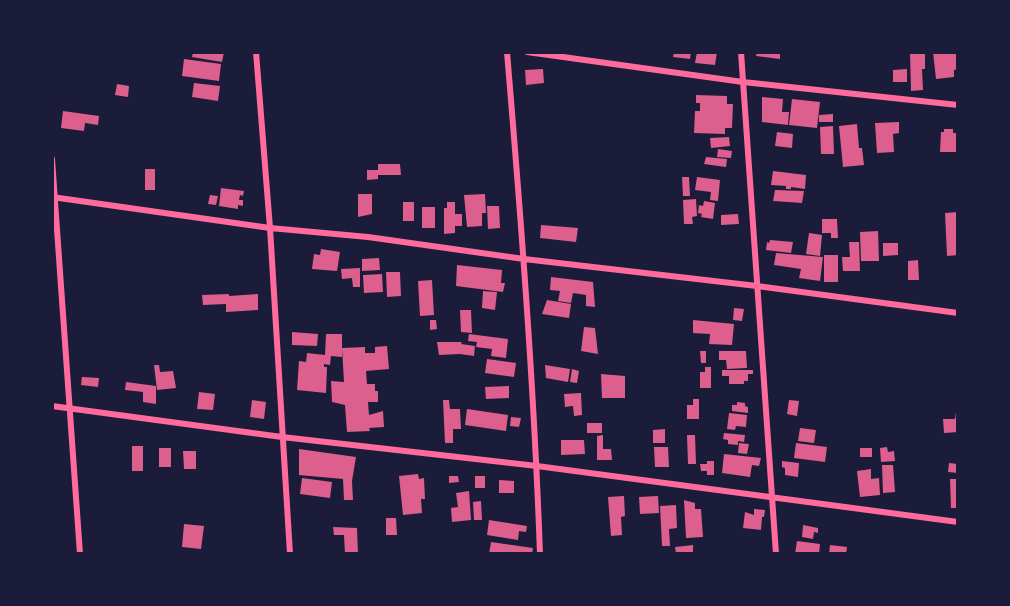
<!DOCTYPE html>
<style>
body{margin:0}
#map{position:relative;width:1010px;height:606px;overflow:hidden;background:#1b1b3a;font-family:"Public Sans",sans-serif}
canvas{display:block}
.frame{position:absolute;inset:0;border:54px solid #1b1b3a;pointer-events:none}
</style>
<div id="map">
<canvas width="1010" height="606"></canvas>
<div class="frame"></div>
</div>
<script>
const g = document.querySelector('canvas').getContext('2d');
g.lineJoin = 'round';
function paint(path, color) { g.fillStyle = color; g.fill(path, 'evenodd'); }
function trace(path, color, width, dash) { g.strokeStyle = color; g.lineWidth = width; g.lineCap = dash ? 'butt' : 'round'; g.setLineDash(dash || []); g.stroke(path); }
paint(new Path2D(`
 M 193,52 L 224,52 L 222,62 L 192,57 Z
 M 674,52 L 691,52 L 690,59 L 673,57 Z
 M 697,52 L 717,52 L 715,65 L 695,63 Z
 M 757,52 L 780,52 L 780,59 L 756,56 Z
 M 910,52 L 925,52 L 925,69 L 922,69 L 923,90 L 911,91 Z
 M 933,52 L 958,52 L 958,69 L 954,70 L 954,77 L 936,79 Z
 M 184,59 L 221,64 L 219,81 L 182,76 Z
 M 543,69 L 544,83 L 526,85 L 525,70 Z
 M 907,69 L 907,82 L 893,82 L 893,70 Z
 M 194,83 L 220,86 L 218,101 L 192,97 Z
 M 117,84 L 129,86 L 128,97 L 115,95 Z
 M 696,95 L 727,96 L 727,104 L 733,104 L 732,128 L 725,128 L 725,134 L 694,133 L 695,111 L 700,111 L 700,103 L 696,103 Z
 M 762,97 L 783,99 L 782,112 L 789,112 L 788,125 L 762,122 Z
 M 792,99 L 820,102 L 817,128 L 789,125 Z
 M 63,111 L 99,116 L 98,125 L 85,123 L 84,131 L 61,128 Z
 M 833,114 L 833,122 L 819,122 L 819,115 Z
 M 899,122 L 899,133 L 893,134 L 894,152 L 877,153 L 875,123 Z
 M 857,124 L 859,148 L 862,148 L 864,165 L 843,167 L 839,126 Z
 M 833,126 L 834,154 L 821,154 L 820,127 Z
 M 944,129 L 953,129 L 953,133 L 958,133 L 958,152 L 940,152 L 941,132 L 944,132 Z
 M 777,132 L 793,134 L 792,148 L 775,146 Z
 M 729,137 L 730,146 L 711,148 L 710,138 Z
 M 718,149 L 732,151 L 731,158 L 717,157 Z
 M 706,157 L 727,159 L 726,167 L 704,164 Z
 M 378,164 L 400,164 L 401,175 L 378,175 L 378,179 L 367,180 L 367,170 L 378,170 Z
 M 145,169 L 155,169 L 155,190 L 145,190 Z
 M 773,171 L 806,175 L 805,189 L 791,187 L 791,189 L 786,189 L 786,186 L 771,185 Z
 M 682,177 L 689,177 L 690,196 L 683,196 Z
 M 697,177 L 720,180 L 718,201 L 710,200 L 711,192 L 695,190 Z
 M 221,188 L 244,191 L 243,196 L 240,195 L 239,200 L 243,200 L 243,206 L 238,205 L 238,209 L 219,206 Z
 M 775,190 L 804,191 L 802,203 L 773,201 Z
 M 358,194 L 372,194 L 372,214 L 358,217 Z
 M 485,194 L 486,213 L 482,213 L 482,226 L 467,227 L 464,195 Z
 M 210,195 L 218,196 L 216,205 L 208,204 Z
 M 696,199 L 697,216 L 692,217 L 693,224 L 684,224 L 683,200 Z
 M 704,201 L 715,203 L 713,219 L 701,217 L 702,214 L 698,213 L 699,205 L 703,206 Z
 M 403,202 L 414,202 L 414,221 L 403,221 Z
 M 447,202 L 455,202 L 455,214 L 462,214 L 462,226 L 455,226 L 455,233 L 444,234 L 444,208 L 447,208 Z
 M 487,206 L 499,206 L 500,228 L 488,229 Z
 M 422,207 L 435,207 L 435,228 L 422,228 Z
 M 958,212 L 958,255 L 947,256 L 945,213 Z
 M 738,214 L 739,224 L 721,225 L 721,215 Z
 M 822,219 L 837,219 L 838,238 L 831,238 L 831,233 L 822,233 Z
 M 541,225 L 578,228 L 576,242 L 540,238 Z
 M 878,231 L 879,261 L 861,261 L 860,232 Z
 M 809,233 L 822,235 L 820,256 L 806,254 Z
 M 770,240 L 793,242 L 791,253 L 766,250 L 767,242 L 769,243 Z
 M 849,242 L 859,242 L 860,271 L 843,271 L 842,257 L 850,257 Z
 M 883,243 L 898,243 L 898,255 L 883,256 Z
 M 321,249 L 340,252 L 337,271 L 312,269 L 314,254 L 320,255 Z
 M 776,253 L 823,257 L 820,281 L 799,278 L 801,269 L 774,265 Z
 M 824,255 L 838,255 L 838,282 L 824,282 Z
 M 379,258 L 380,270 L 362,271 L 362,259 Z
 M 918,260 L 919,280 L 908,280 L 908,261 Z
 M 457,265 L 502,270 L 501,283 L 505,283 L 503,292 L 456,286 Z
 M 360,268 L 360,287 L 353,287 L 352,278 L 342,279 L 341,269 Z
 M 386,272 L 400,272 L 401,296 L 387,297 Z
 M 382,274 L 383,292 L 364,293 L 363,275 Z
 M 551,277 L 593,282 L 595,307 L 586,306 L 586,295 L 573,293 L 571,303 L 558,301 L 560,291 L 550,290 Z
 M 432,280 L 434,315 L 420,316 L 418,281 Z
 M 483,291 L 497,292 L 495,310 L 482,308 Z
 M 229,294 L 229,296 L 258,294 L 258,310 L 226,312 L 226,304 L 203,305 L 202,295 Z
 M 547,300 L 571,304 L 569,318 L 542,314 Z
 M 734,308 L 744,309 L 742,321 L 733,320 Z
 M 460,310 L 471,310 L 472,333 L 461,332 Z
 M 430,320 L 436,320 L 437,329 L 430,330 Z
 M 693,320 L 734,324 L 732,345 L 709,344 L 710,334 L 693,333 Z
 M 584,327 L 595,328 L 598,354 L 581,351 Z
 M 292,332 L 318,334 L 317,346 L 292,345 Z
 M 326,334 L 342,334 L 342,357 L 331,356 L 330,365 L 324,364 L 324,367 L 327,367 L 326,393 L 297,390 L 299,361 L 306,362 L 307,353 L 325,355 Z
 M 469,334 L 508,339 L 506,358 L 491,356 L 492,349 L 476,347 L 477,342 L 468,341 Z
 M 437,342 L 462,342 L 461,344 L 475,346 L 474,356 L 460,354 L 439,355 Z
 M 387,346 L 389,369 L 366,371 L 367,384 L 375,384 L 375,391 L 378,391 L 378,402 L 368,402 L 369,415 L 383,411 L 384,427 L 369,428 L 370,431 L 347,432 L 345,405 L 332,402 L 331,381 L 344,382 L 342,348 L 365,347 L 365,353 L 375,353 L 375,347 Z
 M 700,351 L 706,351 L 706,363 L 701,363 Z
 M 719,351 L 746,351 L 747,368 L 727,369 L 726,360 L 719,360 Z
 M 487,359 L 516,363 L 514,377 L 485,373 Z
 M 154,365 L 159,365 L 160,372 L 173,371 L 176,388 L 157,390 Z
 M 545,365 L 570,369 L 568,382 L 546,378 Z
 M 705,367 L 711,367 L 711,388 L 700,388 L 700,372 L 705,372 Z
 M 572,369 L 579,371 L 577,383 L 570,382 Z
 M 722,370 L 753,370 L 753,374 L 748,374 L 748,381 L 744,381 L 744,384 L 729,384 L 729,376 L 722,376 Z
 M 601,374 L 625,376 L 625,398 L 602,398 Z
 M 82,377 L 99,378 L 98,387 L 81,385 Z
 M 126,382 L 156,386 L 156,404 L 143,402 L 143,392 L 125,390 Z
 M 509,386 L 509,398 L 486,399 L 485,387 Z
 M 199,392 L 215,394 L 213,410 L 197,409 Z
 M 581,393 L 582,415 L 574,416 L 573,406 L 565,407 L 564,394 Z
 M 693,399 L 699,399 L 699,419 L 687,419 L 687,405 L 693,405 Z
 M 252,400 L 266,402 L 264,419 L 250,417 Z
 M 443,400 L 449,400 L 450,409 L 460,409 L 461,429 L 453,429 L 453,443 L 445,443 Z
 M 789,400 L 799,401 L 797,416 L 787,414 Z
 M 737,402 L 745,403 L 745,406 L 748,407 L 748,413 L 732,411 L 732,405 L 737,405 Z
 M 467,409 L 508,415 L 506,431 L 465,425 Z
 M 956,412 L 958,432 L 944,433 L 943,419 L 955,419 Z
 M 729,413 L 747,415 L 746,427 L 736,426 L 735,430 L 727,429 Z
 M 511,417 L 521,418 L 519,427 L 510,426 Z
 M 587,423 L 602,423 L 602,433 L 587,433 Z
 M 800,428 L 816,430 L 814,443 L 798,441 Z
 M 665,429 L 665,443 L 653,443 L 653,430 Z
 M 724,433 L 745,435 L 744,442 L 738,441 L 738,445 L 728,444 L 728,440 L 723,439 Z
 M 603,435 L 603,449 L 611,449 L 612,460 L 597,460 L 597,436 Z
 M 687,435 L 695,435 L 696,464 L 688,464 Z
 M 561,440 L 584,440 L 585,454 L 561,455 Z
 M 739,443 L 749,444 L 747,454 L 738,453 Z
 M 796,443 L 827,447 L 825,462 L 794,458 Z
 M 132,446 L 143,446 L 143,471 L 132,471 Z
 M 654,447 L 668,447 L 669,467 L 655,467 Z
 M 887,447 L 888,452 L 894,451 L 895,461 L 881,462 L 880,448 Z
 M 159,448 L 171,448 L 171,467 L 159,467 Z
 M 860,448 L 872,448 L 872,457 L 860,457 Z
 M 299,449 L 356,457 L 352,481 L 353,500 L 344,500 L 343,479 L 299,475 Z
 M 183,451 L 196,451 L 196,469 L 184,469 Z
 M 724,454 L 761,458 L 759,466 L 752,465 L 750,477 L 722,473 Z
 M 707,461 L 714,461 L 714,475 L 707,475 L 707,471 L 701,471 L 700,464 L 707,464 Z
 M 782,461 L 799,463 L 798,477 L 785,475 L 785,468 L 782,467 Z
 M 949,463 L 958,464 L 958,473 L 948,472 Z
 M 882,465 L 893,465 L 895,492 L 883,493 Z
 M 871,469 L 871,479 L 879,478 L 880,495 L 860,497 L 857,471 Z
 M 418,474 L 419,479 L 424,478 L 425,499 L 421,499 L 422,513 L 403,515 L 399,476 Z
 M 449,476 L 458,476 L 459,482 L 449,483 Z
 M 475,476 L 485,476 L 485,488 L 475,488 Z
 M 302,478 L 332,482 L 330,498 L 300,494 Z
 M 950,479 L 958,479 L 958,508 L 951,508 Z
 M 499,480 L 514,481 L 514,493 L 499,493 Z
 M 469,491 L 471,520 L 452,522 L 451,508 L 458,507 L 456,493 Z
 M 624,496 L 625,516 L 621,517 L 622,535 L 611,536 L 608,497 Z
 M 658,496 L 659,513 L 640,514 L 639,497 Z
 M 684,500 L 695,503 L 695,509 L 701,509 L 703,537 L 686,538 Z
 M 481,501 L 482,520 L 474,520 L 473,502 Z
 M 676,505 L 677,528 L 669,529 L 670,546 L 662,546 L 660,506 Z
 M 754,509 L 765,510 L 764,517 L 762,517 L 761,530 L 743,528 L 745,512 L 754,515 Z
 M 386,518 L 396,518 L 397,535 L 386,535 Z
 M 489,520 L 527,526 L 526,532 L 519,531 L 518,540 L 487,535 Z
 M 184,524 L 204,526 L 201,549 L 182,547 Z
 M 803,525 L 818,528 L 818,533 L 814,532 L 813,539 L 802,537 Z
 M 333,527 L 357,528 L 358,554 L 345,554 L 344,535 L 334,535 Z
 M 797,541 L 820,544 L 819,554 L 795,554 Z
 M 491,542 L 533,548 L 532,554 L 489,554 Z
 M 693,545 L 693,554 L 676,554 L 675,547 Z
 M 830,545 L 847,547 L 846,554 L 829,554 Z`), '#dd5f8e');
trace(new Path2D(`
 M 256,52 L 270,228 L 290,554
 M 507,52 C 521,219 534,386 540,554
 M 527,52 L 743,82 L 958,105
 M 741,52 L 776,554
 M 52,159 L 80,554
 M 52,197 L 270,228 L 368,237 L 524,259 L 757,286 L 958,313
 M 52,406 L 282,437 L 537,466 L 958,522`), '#ff6b9d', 6);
</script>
